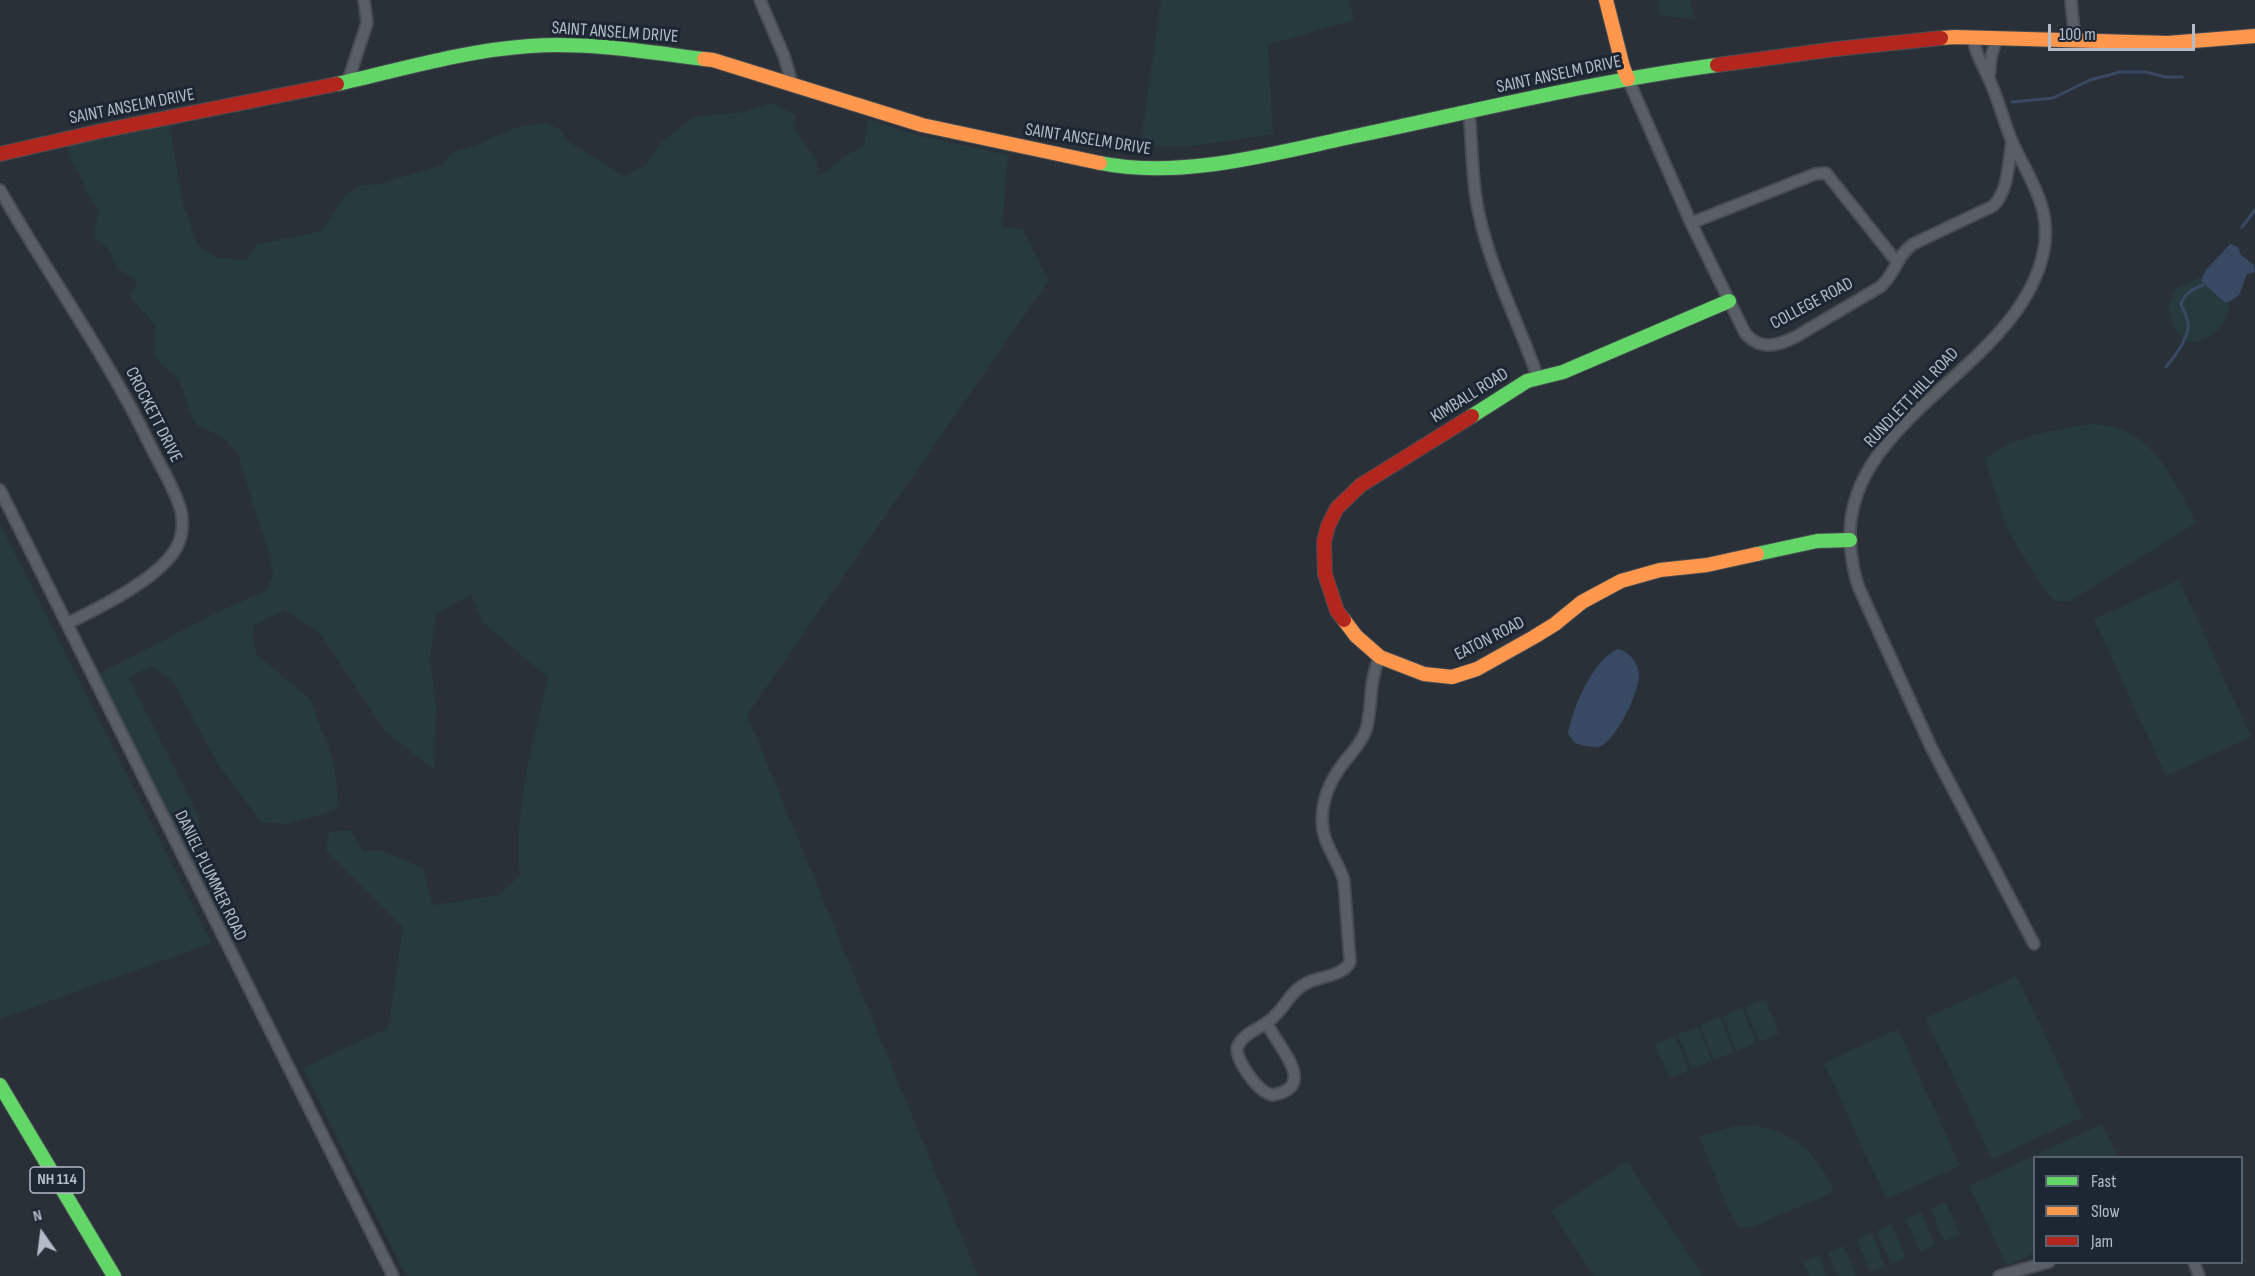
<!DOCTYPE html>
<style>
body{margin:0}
#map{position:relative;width:2255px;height:1276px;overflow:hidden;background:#2a3038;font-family:"Sofia Sans Condensed",sans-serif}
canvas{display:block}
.legend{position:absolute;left:2033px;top:1156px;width:210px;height:108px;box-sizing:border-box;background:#1d2633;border:2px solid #59626f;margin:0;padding:8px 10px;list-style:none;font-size:18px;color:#b4bcc9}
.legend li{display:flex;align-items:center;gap:12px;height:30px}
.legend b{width:30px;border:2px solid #59626f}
.north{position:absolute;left:12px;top:1204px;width:60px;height:60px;-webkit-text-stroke:4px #1d2633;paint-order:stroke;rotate:346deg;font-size:16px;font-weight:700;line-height:24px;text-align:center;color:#b4bcc9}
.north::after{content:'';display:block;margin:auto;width:21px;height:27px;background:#b4bcc9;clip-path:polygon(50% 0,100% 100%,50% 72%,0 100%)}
.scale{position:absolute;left:2048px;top:24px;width:147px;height:27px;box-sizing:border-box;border:3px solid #b4bcc9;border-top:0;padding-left:8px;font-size:18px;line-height:21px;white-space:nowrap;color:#b4bcc9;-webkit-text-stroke:4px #1d2633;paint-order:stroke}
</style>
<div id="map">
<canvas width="2255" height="1276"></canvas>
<ul class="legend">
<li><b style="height:8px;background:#63d668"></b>Fast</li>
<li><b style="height:8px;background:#ff974d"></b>Slow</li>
<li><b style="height:8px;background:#b3261e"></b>Jam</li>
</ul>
<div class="north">N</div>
<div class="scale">100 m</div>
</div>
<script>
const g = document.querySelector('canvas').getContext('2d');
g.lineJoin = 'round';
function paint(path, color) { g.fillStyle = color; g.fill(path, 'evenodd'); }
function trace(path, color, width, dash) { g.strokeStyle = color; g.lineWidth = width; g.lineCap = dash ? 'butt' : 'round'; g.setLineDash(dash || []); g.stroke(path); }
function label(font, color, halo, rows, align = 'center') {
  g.font = font + ' "Sofia Sans Condensed",sans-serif'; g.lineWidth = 6; g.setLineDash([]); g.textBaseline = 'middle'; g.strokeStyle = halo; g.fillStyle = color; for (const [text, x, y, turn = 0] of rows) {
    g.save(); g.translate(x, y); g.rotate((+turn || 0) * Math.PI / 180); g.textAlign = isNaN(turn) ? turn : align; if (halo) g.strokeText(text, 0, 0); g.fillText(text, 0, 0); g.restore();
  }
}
paint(new Path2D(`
 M 1161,0 L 1349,0 L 1354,20 L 1268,45 L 1273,134 L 1194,146 L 1140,146 Z
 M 1657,0 L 1690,0 L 1696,20 L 1659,15 Z
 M 771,103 L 796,115 L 793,128 L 816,159 L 818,175 L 826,172 L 846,155 L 864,146 L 868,119 L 917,135 L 1008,155 L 1002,227 L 1023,229 L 1049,280 L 747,715 L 978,1276 L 406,1276 L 303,1068 L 388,1028 L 403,927 L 326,850 L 329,832 L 351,830 L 363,851 L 383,851 L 423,868 L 433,905 L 499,895 L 520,875 C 513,810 533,742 548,678 L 484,623 L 471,594 L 436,615 L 430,659 L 436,707 L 434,770 L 385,731 L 319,632 L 284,610 L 252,626 L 256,654 L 310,699 L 334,763 L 339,809 L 289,824 L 261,822 L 217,763 L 173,681 L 151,666 L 129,678 L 198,815 L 216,925 L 96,675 L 218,612 L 267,590 L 273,575 L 269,553 L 237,452 L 222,437 L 195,424 L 179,380 L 157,360 L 154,353 L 155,325 L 130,297 L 137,281 L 117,268 L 107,247 L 95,239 L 94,232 L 99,211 L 86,192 L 79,172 L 70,159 L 67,146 L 169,123 L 183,204 L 199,247 L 219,258 L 246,260 L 256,245 L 321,231 L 347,194 L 362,185 L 379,184 L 442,165 L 453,152 L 477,145 L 517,127 L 546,123 L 561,130 L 566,140 L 624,176 L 645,166 L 661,142 L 694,117 L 744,112 Z
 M 2201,277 L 2201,281 L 2224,302 L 2229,302 C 2231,326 2206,346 2183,341 L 2173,325 L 2168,306 L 2177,288 Z
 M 2094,424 C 2152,427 2173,477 2196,523 L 2070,601 L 2057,602 L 2045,591 L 2007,529 L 1985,460 C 2002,439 2067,426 2094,424 Z
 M 0,524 L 212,943 L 0,1019 Z
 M 2179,580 L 2251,737 L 2166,776 L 2094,619 Z
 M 2017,976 L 2083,1117 L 1992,1159 L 1926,1018 Z
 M 1765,999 L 1779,1034 L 1759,1042 L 1745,1007 Z
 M 1742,1008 L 1756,1043 L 1736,1051 L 1723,1016 Z
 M 1720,1017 L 1734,1052 L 1714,1060 L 1700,1025 Z
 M 1698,1027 L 1712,1061 L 1692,1069 L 1678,1034 Z
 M 1898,1029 L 1960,1166 L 1886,1199 L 1824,1063 Z
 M 1675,1036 L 1689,1071 L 1669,1078 L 1655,1044 Z
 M 2102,1124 L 2118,1157 L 2034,1158 L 2034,1253 L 2007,1266 L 1969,1186 Z
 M 1740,1125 C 1785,1124 1818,1151 1834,1192 L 1752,1227 L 1739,1227 L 1730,1213 L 1699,1136 Z
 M 1627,1161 L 1703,1276 L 1594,1276 L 1551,1211 Z
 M 1946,1202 L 1960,1235 L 1944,1241 L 1931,1208 Z
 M 1921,1212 L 1935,1245 L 1920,1252 L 1906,1219 Z
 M 1892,1225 L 1906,1258 L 1891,1264 L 1877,1231 Z
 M 1872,1233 L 1885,1266 L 1870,1272 L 1857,1239 Z
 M 1844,1246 L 1856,1276 L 1838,1276 L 1828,1252 Z
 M 1819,1256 L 1827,1276 L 1809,1276 L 1803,1262 Z`), '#273a3e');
paint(new Path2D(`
 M 2230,244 L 2238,247 L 2241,255 L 2254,265 L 2255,272 L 2247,274 L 2239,295 L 2229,302 L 2224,302 L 2201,281 L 2206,270 Z
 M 1618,649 C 1630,652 1639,664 1639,676 C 1639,692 1615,744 1598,747 C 1591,748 1582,745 1575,743 L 1568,734 C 1572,709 1593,659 1618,649 Z`), '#384963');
trace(new Path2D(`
 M 2012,102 L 2053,98 L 2090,80 L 2120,72 L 2146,72 L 2165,77 L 2182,77
 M 2242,227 L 2255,210
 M 2166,367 C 2174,357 2190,337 2188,323 C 2187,316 2183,310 2181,304 C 2185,293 2193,289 2203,285`), '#384963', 3);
const street = new Path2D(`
 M 760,0 L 784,56 L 792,83
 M 2071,0 L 2075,42
 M 1973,37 C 1976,56 1982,63 1989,79 C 1998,98 2003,119 2011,139 C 2027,176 2052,206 2044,249 C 2023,366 1846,416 1850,539 C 1851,557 1853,572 1859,588 L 1931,747 L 2034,944
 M 1989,78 L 1991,57 L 1997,38
 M 1628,79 L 1691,223 L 1745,333 C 1760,351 1778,346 1797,336 L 1880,287 C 1895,275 1897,255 1913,244 L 1993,206 C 2009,191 2008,162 2012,141
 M 348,81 L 367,23 L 364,0
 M 1469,113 C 1473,147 1471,181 1479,214 C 1491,271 1519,323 1538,378
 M 0,190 C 49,276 107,356 150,445 C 160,466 175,488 181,511 C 183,521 183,532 179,542 C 167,575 99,608 68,623
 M 1691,223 L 1815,174 L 1826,173 L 1897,262
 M 0,490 L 393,1276
 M 1267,1023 C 1275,1044 1321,1087 1272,1095 C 1258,1092 1237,1062 1237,1048 C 1242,1034 1257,1030 1269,1021 C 1284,1010 1291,989 1309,982 C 1322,976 1343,976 1350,962 L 1344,881 C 1339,862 1326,849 1323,830 C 1319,804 1330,780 1345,761 C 1353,751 1362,742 1366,730 C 1373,706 1368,681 1380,657
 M 2194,1262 L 2199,1276
 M 1999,1276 L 2049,1262`);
const fast = new Path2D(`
 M 337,84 C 399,70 467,50 530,46 C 588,42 647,52 704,59
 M 1100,163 C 1183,180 1278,152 1360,135 C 1479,110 1597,81 1717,65
 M 1472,416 L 1527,381 L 1563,372 L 1729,301
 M 1757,554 L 1817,541 L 1850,540
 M 0,1085 L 114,1276`);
const slow = new Path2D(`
 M 1606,0 L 1623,67 L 1628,79
 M 1941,38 L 1955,37 L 2168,43 L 2255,36
 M 704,59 L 713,60 L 922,125 L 1100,163
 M 1344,620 L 1356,636 L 1380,657 L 1424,674 L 1452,677 L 1477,669 L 1534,637 L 1555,624 L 1582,602 L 1621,581 L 1660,570 L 1707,565 L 1757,554`);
const jam = new Path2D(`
 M 1717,65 L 1836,49 L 1941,38
 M 0,154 L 101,131 L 337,84
 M 1344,620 L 1337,611 L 1325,574 L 1324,542 L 1328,526 L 1337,508 L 1361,485 L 1472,416`);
trace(street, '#484c53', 14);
trace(fast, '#484c53', 16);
trace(slow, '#484c53', 16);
trace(jam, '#484c53', 16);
trace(street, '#5a5e66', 10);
trace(fast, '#63d668', 14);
trace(slow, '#ff974d', 14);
trace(jam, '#b3261e', 14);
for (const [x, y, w] of [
 [57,1180,54]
]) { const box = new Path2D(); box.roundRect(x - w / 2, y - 13, w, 26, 4.5); g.fillStyle = '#1d2633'; g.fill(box); trace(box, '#b4bcc9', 1.5); }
label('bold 16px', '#b4bcc9', null, [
 ["NH 114",57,1180]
]);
label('18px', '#b4bcc9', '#1d2633', [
 ["SAINT ANSELM DRIVE",615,33,4],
 ["SAINT ANSELM DRIVE",1559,75,-12],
 ["SAINT ANSELM DRIVE",132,107,-11],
 ["SAINT ANSELM DRIVE",1088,140,9],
 ["COLLEGE ROAD",1812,304,-28],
 ["KIMBALL ROAD",1470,396,-32],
 ["RUNDLETT HILL ROAD",1912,398,-47],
 ["CROCKETT DRIVE",153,415,63],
 ["EATON ROAD",1490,639,-27],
 ["DANIEL PLUMMER ROAD",210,876,64]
]);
</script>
